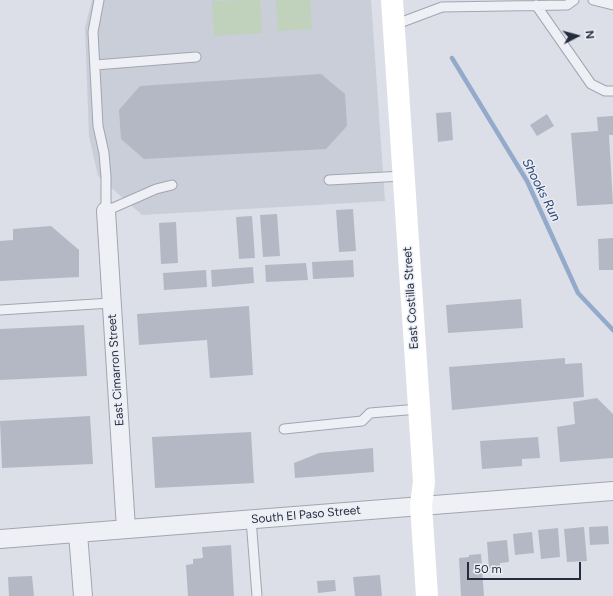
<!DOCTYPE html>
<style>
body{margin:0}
#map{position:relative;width:613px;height:596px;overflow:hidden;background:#dcdfe7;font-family:Figtree,sans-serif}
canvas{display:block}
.north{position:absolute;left:557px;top:16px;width:40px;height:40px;-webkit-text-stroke:3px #ebeef5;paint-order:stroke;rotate:84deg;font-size:11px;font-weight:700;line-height:16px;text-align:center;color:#252c3e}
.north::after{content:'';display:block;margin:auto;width:14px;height:18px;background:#252c3e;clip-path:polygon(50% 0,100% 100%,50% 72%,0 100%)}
.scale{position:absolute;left:467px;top:562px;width:114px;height:18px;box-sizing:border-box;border:2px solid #252c3e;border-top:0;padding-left:5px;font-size:12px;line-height:14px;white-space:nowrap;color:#252c3e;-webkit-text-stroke:3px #ebeef5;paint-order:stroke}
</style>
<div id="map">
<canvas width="613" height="596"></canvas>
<div class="north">N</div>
<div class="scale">50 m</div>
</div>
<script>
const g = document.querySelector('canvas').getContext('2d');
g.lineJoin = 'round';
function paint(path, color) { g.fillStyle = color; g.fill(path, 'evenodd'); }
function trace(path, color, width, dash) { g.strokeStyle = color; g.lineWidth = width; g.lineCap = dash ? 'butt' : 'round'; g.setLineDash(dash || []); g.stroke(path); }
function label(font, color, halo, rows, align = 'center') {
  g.font = font + ' Figtree,sans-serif'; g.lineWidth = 3; g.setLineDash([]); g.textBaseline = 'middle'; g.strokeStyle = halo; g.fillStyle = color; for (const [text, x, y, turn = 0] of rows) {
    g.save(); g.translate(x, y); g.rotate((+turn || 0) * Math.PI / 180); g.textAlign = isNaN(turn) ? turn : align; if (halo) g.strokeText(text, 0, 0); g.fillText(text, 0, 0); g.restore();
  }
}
paint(new Path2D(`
 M 92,0 L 371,0 L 385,201 L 142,215 L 98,176 L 89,136 L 85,27 Z`), '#c9ced9');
paint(new Path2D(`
 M 260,0 L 262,33 L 214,36 L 212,1 Z
 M 276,0 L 310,0 L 312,29 L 278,31 Z`), '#c0d1bc');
trace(new Path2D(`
 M 452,58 L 527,181 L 578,293 L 613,330`), '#94aaca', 4.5);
paint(new Path2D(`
 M 321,74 L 345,94 L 347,126 L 326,149 L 144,159 L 121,139 L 119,110 L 140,86 Z
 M 451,112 L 453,140 L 438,142 L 436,113 Z
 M 547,114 L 554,126 L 537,136 L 530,125 Z
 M 613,116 L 613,135 L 609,135 L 613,204 L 577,206 L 571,133 L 598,131 L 597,117 Z
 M 353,209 L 356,251 L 339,252 L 336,210 Z
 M 277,214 L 280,256 L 263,257 L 260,215 Z
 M 252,216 L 255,258 L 239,259 L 236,217 Z
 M 176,222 L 178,263 L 161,264 L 159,223 Z
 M 51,226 L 79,250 L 79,277 L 0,281 L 0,241 L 13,240 L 13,229 Z
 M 613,238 L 613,270 L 599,270 L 598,239 Z
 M 353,260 L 354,277 L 313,279 L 312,262 Z
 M 306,263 L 308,280 L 266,282 L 265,265 Z
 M 253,267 L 254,283 L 212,287 L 211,270 Z
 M 206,270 L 207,287 L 164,290 L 163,273 Z
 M 521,299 L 523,328 L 448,333 L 446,305 Z
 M 249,306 L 253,375 L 210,378 L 207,340 L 139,345 L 137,314 Z
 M 84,325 L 87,376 L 0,380 L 0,329 Z
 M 565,358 L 565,364 L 582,363 L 584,397 L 452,410 L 449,367 Z
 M 597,398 L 613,414 L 613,458 L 560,462 L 557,427 L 575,424 L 573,402 Z
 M 90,416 L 93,464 L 2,468 L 0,421 Z
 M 251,432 L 254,483 L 155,488 L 152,437 Z
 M 538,437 L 540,458 L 522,459 L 522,466 L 482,469 L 480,441 Z
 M 373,448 L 374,472 L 295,478 L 294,463 L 319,453 Z
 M 608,526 L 609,544 L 590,545 L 589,527 Z
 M 584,527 L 587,561 L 567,562 L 564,529 Z
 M 558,528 L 560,557 L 541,559 L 538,530 Z
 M 532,532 L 534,553 L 515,555 L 513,534 Z
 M 507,540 L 509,562 L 500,563 L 500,567 L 489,568 L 487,542 Z
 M 231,545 L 234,596 L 188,596 L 186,565 L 193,564 L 193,559 L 203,558 L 202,547 Z
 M 481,554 L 484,596 L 461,596 L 459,558 L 469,557 L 469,555 Z
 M 380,575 L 382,596 L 355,596 L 353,577 Z
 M 32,576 L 34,596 L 9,596 L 8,577 Z
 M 335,580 L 336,591 L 318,593 L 317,581 Z`), '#b3b8c4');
const lane = new Path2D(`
 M 99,0 L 93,32 L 98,126 L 104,153 L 106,177 L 106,211 L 156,189 L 172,185
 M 593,0 L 613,5
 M 536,5 L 591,84 L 605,91 L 613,91
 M 394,25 L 442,7 L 567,5 L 574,0
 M 95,65 L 196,57
 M 329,180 L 403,176
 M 0,310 L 111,303
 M 284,429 L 362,421 L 370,413 L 419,409
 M 251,519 L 257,596`);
const street = new Path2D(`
 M 106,211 L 126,529
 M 78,534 L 83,596
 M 0,539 L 613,491`);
trace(lane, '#a1a6b1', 11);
trace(street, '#a1a6b1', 20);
trace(lane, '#eef0f5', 9);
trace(street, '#eef0f5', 18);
trace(new Path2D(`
 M 392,0 L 424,482 L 421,505 L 427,596`), '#fff', 22);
label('12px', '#252c3e', '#ebeef5', [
 ["East Costilla Street",411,298,-94],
 ["East Cimarron Street",116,370,-94],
 ["South El Paso Street",306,515,-5]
]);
label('italic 13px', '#2d4774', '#ebeef5', [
 ["Shooks Run",541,190,63]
]);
</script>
